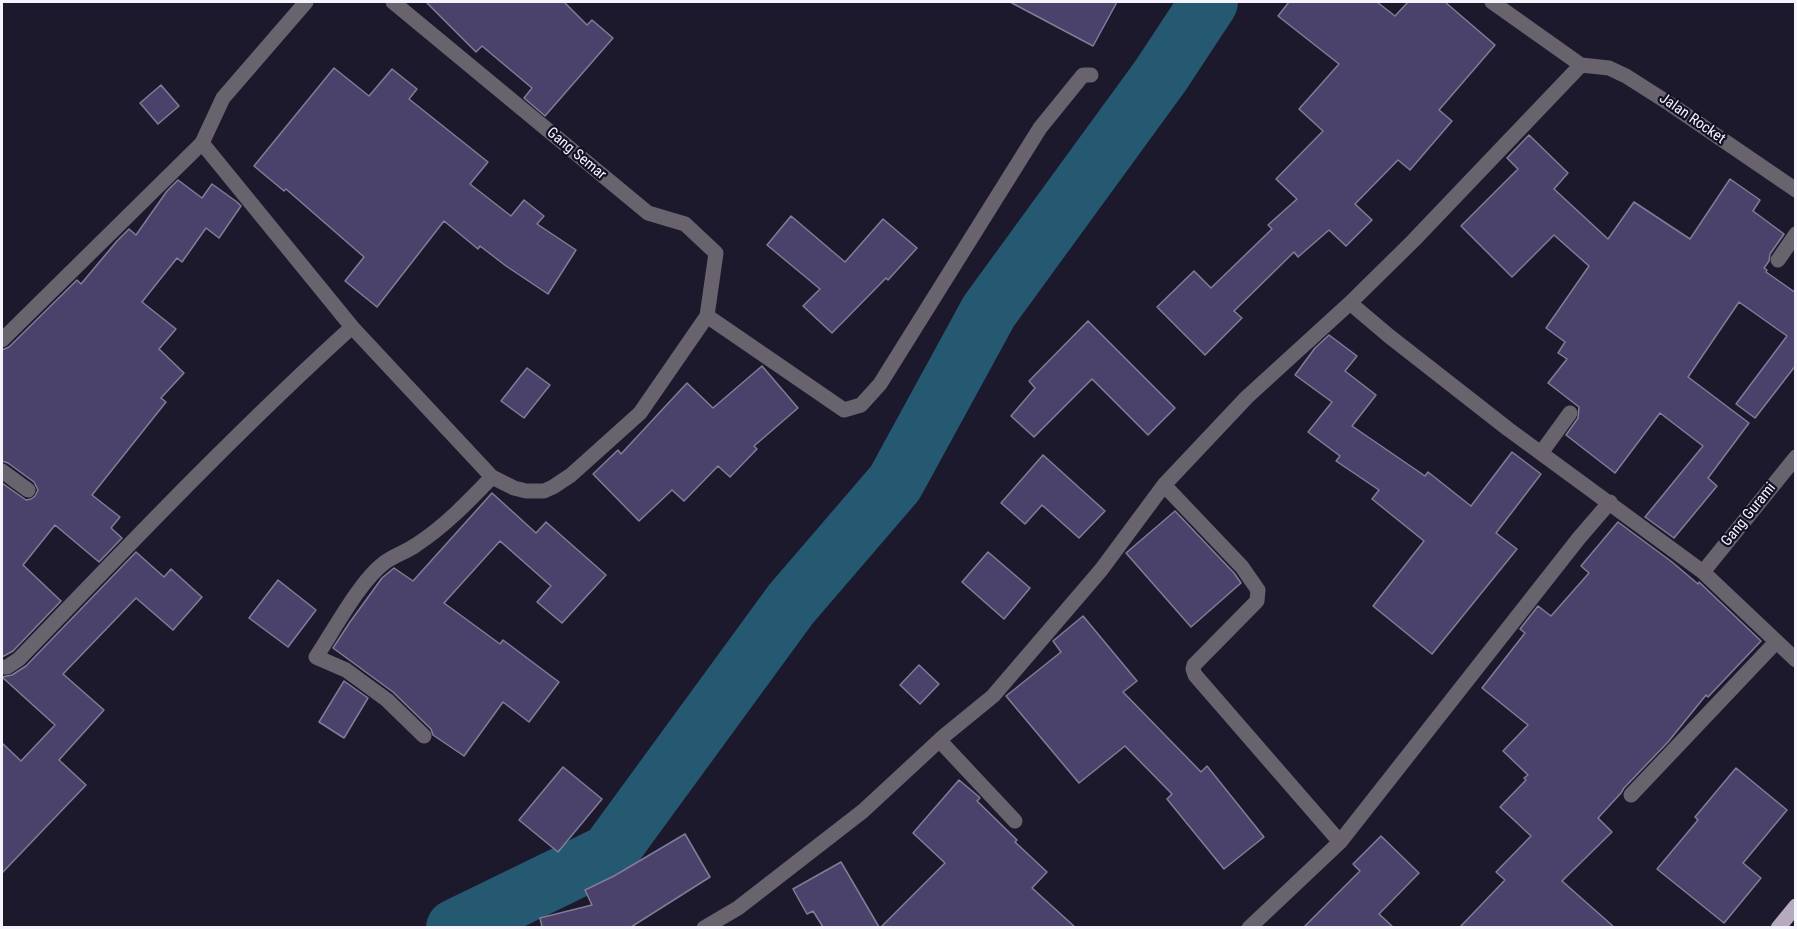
<!DOCTYPE html>
<style>
body{margin:0}
#map{position:relative;width:1797px;height:929px;overflow:hidden;background:#1d192d;font-family:"Roboto Condensed",sans-serif}
canvas{display:block}
.frame{position:absolute;inset:0;border:3px solid #f4f3fe;pointer-events:none}
</style>
<div id="map">
<canvas width="1797" height="929"></canvas>
<div class="frame"></div>
</div>
<script>
const g = document.querySelector('canvas').getContext('2d');
g.lineJoin = 'round';
function trace(path, color, width, dash) { g.strokeStyle = color; g.lineWidth = width; g.lineCap = dash ? 'butt' : 'round'; g.setLineDash(dash || []); g.stroke(path); }
function paint(path, color) { g.fillStyle = color; g.fill(path, 'evenodd'); }
function label(font, color, halo, rows, align = 'center') {
  g.font = font + ' "Roboto Condensed",sans-serif'; g.lineWidth = 4.5; g.setLineDash([]); g.textBaseline = 'middle'; g.strokeStyle = halo; g.fillStyle = color; for (const [text, x, y, turn = 0] of rows) {
    g.save(); g.translate(x, y); g.rotate((+turn || 0) * Math.PI / 180); g.textAlign = isNaN(turn) ? turn : align; if (halo) g.strokeText(text, 0, 0); g.fillText(text, 0, 0); g.restore();
  }
}
trace(new Path2D(`
 M 455,928 L 609,853 L 791,604 L 895,483 L 989,311 L 1161,75 L 1209,2`), '#255871', 58);
const building = new Path2D(`
 M 426,2 L 564,2 L 587,25 L 592,20 L 613,38 L 545,116 L 524,98 L 532,88 L 482,46 L 476,52 Z
 M 1010,2 L 1117,2 L 1093,46 Z
 M 1289,2 L 1377,2 L 1395,16 L 1408,2 L 1445,2 L 1495,45 L 1439,110 L 1452,121 L 1410,170 L 1398,160 L 1355,204 L 1372,220 L 1346,246 L 1329,230 L 1298,257 L 1294,252 L 1234,311 L 1242,318 L 1205,355 L 1157,307 L 1194,271 L 1211,288 L 1272,229 L 1268,225 L 1297,199 L 1276,179 L 1323,131 L 1299,109 L 1339,64 L 1278,16 Z
 M 334,68 L 369,96 L 392,69 L 417,89 L 409,99 L 488,162 L 470,184 L 511,216 L 524,200 L 544,216 L 537,224 L 576,250 L 548,294 L 506,266 L 480,246 L 478,249 L 444,221 L 377,307 L 345,281 L 364,257 L 286,189 L 284,191 L 254,166 Z
 M 161,85 L 179,106 L 158,124 L 140,103 Z
 M 1529,135 L 1568,173 L 1554,189 L 1608,239 L 1634,202 L 1690,239 L 1730,179 L 1760,200 L 1753,211 L 1784,234 L 1770,254 L 1769,261 L 1764,268 L 1767,270 L 1766,272 L 1796,293 L 1796,365 L 1755,418 L 1736,404 L 1787,336 L 1739,302 L 1688,377 L 1749,423 L 1708,478 L 1717,486 L 1674,538 L 1645,517 L 1703,446 L 1660,413 L 1615,473 L 1566,435 L 1578,418 L 1579,407 L 1548,383 L 1567,359 L 1558,353 L 1565,342 L 1546,328 L 1589,266 L 1554,235 L 1512,277 L 1461,226 L 1518,169 L 1507,158 Z
 M 178,180 L 202,198 L 212,184 L 237,202 L 241,206 L 219,238 L 206,228 L 182,262 L 177,258 L 142,302 L 176,329 L 159,349 L 184,373 L 161,398 L 166,402 L 92,495 L 120,517 L 111,528 L 122,538 L 99,562 L 55,525 L 23,565 L 61,601 L 13,651 L 2,657 L 2,483 L 26,500 L 31,499 L 35,496 L 38,490 L 34,482 L 8,463 L 2,461 L 2,350 L 9,347 L 77,280 L 81,284 L 117,241 L 129,229 L 136,235 L 167,191 Z
 M 791,216 L 845,262 L 883,219 L 917,248 L 888,280 L 886,278 L 832,333 L 803,306 L 820,289 L 767,245 Z
 M 1088,321 L 1175,408 L 1148,435 L 1092,379 L 1034,437 L 1011,416 L 1035,388 L 1029,381 Z
 M 1329,335 L 1357,356 L 1345,371 L 1376,395 L 1352,426 L 1425,476 L 1428,472 L 1471,506 L 1512,452 L 1541,474 L 1496,533 L 1517,549 L 1432,654 L 1373,606 L 1424,541 L 1372,499 L 1379,490 L 1336,461 L 1340,456 L 1308,432 L 1332,402 L 1295,375 L 1315,348 Z
 M 762,366 L 798,408 L 754,446 L 757,449 L 730,477 L 718,466 L 684,501 L 672,490 L 639,521 L 593,474 L 618,450 L 621,454 L 687,383 L 713,408 Z
 M 527,368 L 550,385 L 524,418 L 501,401 Z
 M 1043,455 L 1105,511 L 1079,538 L 1042,505 L 1025,524 L 1001,503 Z
 M 492,493 L 536,533 L 546,522 L 606,575 L 562,623 L 537,602 L 551,586 L 500,541 L 444,603 L 500,644 L 503,640 L 559,682 L 529,722 L 503,702 L 464,756 L 433,735 L 431,729 L 393,692 L 333,648 L 350,622 L 382,578 L 394,568 L 413,581 Z
 M 1175,511 L 1234,573 L 1241,583 L 1191,627 L 1126,553 Z
 M 1618,522 L 1672,562 L 1698,584 L 1699,582 L 1761,641 L 1708,697 L 1706,695 L 1668,742 L 1624,788 L 1621,793 L 1598,818 L 1612,832 L 1562,881 L 1614,927 L 1460,927 L 1505,880 L 1496,872 L 1531,836 L 1500,807 L 1526,780 L 1524,778 L 1528,775 L 1503,751 L 1528,725 L 1482,688 L 1525,633 L 1520,629 L 1538,606 L 1551,616 L 1589,573 L 1581,566 Z
 M 136,552 L 164,577 L 171,569 L 202,597 L 173,630 L 136,598 L 63,674 L 104,710 L 59,760 L 86,785 L 2,873 L 2,743 L 21,761 L 55,725 L 2,677 L 12,675 L 26,666 Z
 M 988,552 L 1030,588 L 1004,619 L 962,582 Z
 M 278,580 L 316,610 L 288,647 L 249,618 Z
 M 1083,616 L 1137,681 L 1123,692 L 1201,772 L 1207,766 L 1264,837 L 1224,869 L 1167,799 L 1172,794 L 1125,746 L 1079,783 L 1006,696 L 1061,652 L 1053,641 Z
 M 919,665 L 939,684 L 920,704 L 900,685 Z
 M 344,681 L 368,698 L 344,738 L 319,722 Z
 M 563,767 L 602,799 L 558,852 L 519,820 Z
 M 1736,768 L 1787,810 L 1743,863 L 1761,878 L 1724,923 L 1657,869 L 1698,820 L 1695,817 Z
 M 959,780 L 978,796 L 980,798 L 977,801 L 1017,840 L 1015,842 L 1047,872 L 1032,888 L 1075,927 L 881,927 L 945,863 L 913,833 Z
 M 685,834 L 710,877 L 631,927 L 542,927 L 540,918 L 592,905 L 585,890 L 614,876 Z
 M 1381,836 L 1419,873 L 1379,914 L 1393,927 L 1304,927 L 1360,871 L 1353,864 Z
 M 841,862 L 879,927 L 823,927 L 813,911 L 807,914 L 793,889 Z`);
paint(building, '#4a426a');
trace(building, '#817d96', 1.5);
trace(new Path2D(`
 M 393,2 L 648,213 L 685,224 L 716,253 L 707,316 L 640,413 L 571,475 L 553,487 L 544,491 L 526,491 L 514,488 L 492,477
 M 1492,2 L 1581,65 L 1609,68 L 1626,76 L 1670,104 L 1796,190
 M 1778,260 L 1796,234
 M 1350,303 L 1389,336 L 1508,429 L 1703,572 L 1796,660
 M 707,316 L 844,410 L 861,405 L 880,384 L 1040,128 L 1083,75 L 1091,75
 M 352,327 L 492,477 C 468,502 445,526 416,545 C 406,552 393,556 384,563 C 360,581 334,630 316,657 L 346,670 L 387,700 L 424,736
 M 2,340 L 202,143 L 223,98 L 306,2
 M 1541,453 L 1570,413
 M 2,471 L 28,490
 M 1164,485 L 1242,567 L 1258,590 L 1257,601 L 1194,665 L 1193,669 L 1195,675 L 1340,842
 M 1703,572 L 1796,457
 M 2,667 L 7,667 L 19,659 C 128,546 236,432 352,327 L 202,143
 M 940,741 L 1015,821
 M 1631,795 L 1776,642
 M 704,928 L 738,908 L 863,811 L 944,736 L 993,696 L 1101,570 L 1164,485 L 1247,397 L 1350,303 L 1413,241 L 1581,65
 M 1249,928 L 1340,842 L 1579,538 L 1610,502`), '#68636d', 15);
trace(new Path2D(`
 M 1778,928 L 1796,906`), '#b6aabf', 15);
label('15px', '#f4f3fe', '#141023', [
 ["Jalan Rocket",1692,119,35],
 ["Gang Semar",576,154,40],
 ["Gang Gurami",1749,515,-51]
]);
</script>
